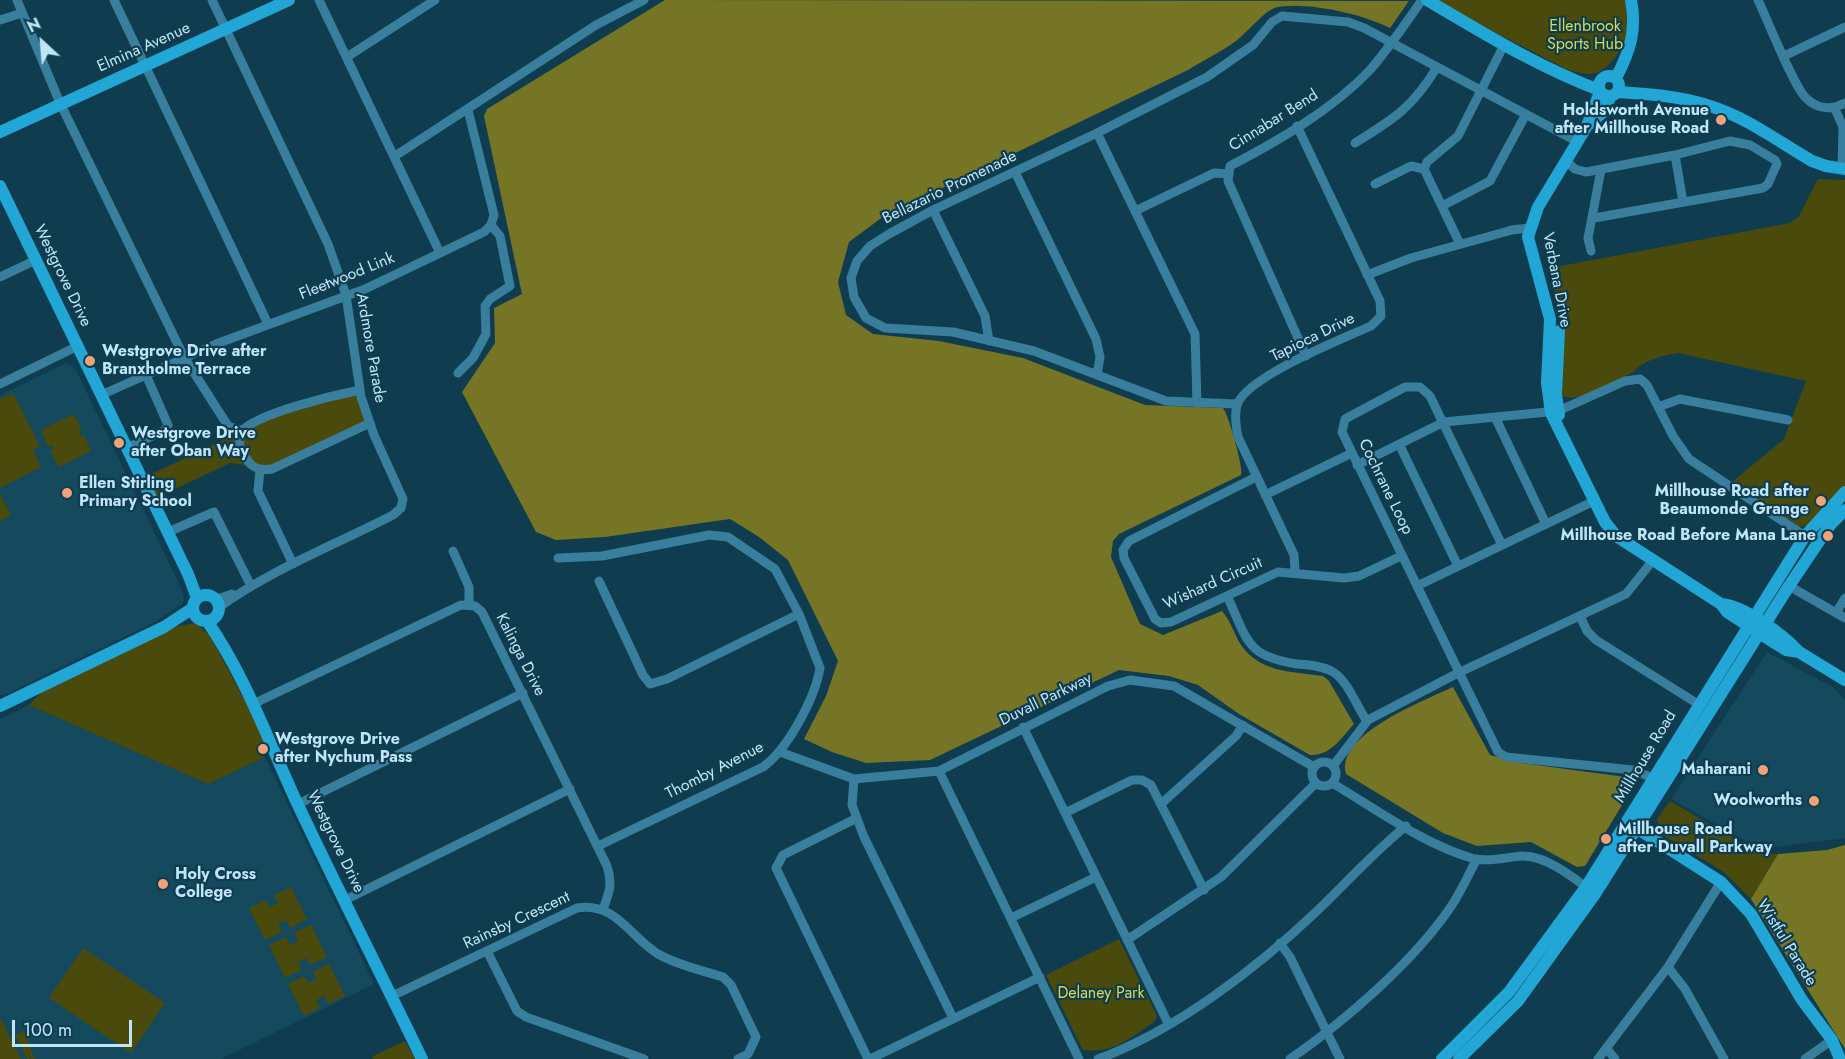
<!DOCTYPE html>
<style>
body{margin:0}
#map{position:relative;width:1845px;height:1059px;overflow:hidden;background:#0f3c4e;font-family:Jost,sans-serif}
canvas{display:block}
.north{position:absolute;left:12px;top:12px;width:60px;height:60px;-webkit-text-stroke:4px #0f3c4e;paint-order:stroke;rotate:334deg;font-size:16px;font-weight:700;line-height:24px;text-align:center;color:#bfe5f8}
.north::after{content:'';display:block;margin:auto;width:21px;height:27px;background:#bfe5f8;clip-path:polygon(50% 0,100% 100%,50% 72%,0 100%)}
.scale{position:absolute;left:12px;top:1020px;width:120px;height:27px;box-sizing:border-box;border:3px solid #bfe5f8;border-top:0;padding-left:8px;font-size:18px;line-height:21px;white-space:nowrap;color:#bfe5f8;-webkit-text-stroke:4px #0f3c4e;paint-order:stroke}
</style>
<div id="map">
<canvas width="1845" height="1059"></canvas>
<div class="north">N</div>
<div class="scale">100 m</div>
</div>
<script>
const g = document.querySelector('canvas').getContext('2d');
g.lineJoin = 'round';
function paint(path, color) { g.fillStyle = color; g.fill(path, 'evenodd'); }
function trace(path, color, width, dash) { g.strokeStyle = color; g.lineWidth = width; g.lineCap = dash ? 'butt' : 'round'; g.setLineDash(dash || []); g.stroke(path); }
function label(font, color, halo, rows, align = 'center') {
  g.font = font + ' Jost,sans-serif'; g.lineWidth = 4.5; g.setLineDash([]); g.textBaseline = 'middle'; g.strokeStyle = halo; g.fillStyle = color; for (const [text, x, y, turn = 0] of rows) {
    g.save(); g.translate(x, y); g.rotate((+turn || 0) * Math.PI / 180); g.textAlign = isNaN(turn) ? turn : align; if (halo) g.strokeText(text, 0, 0); g.fillText(text, 0, 0); g.restore();
  }
}
paint(new Path2D(`
 M 66,363 L 75,368 L 182,590 L 184,600 L 182,604 L 155,622 L 4,695 L 0,695 L 0,395 Z
 M 1767,652 L 1833,687 L 1845,700 L 1845,838 L 1760,849 L 1671,799 Z
 M 29,705 L 208,784 L 265,757 L 374,984 L 221,1059 L 0,1059 L 0,719 Z`), '#15495d');
paint(new Path2D(`
 M 1433,0 L 1627,0 C 1631,27 1629,45 1609,64 C 1603,70 1598,74 1589,74 C 1582,74 1573,71 1566,69 Z
 M 1818,179 L 1845,180 L 1845,488 L 1807,525 L 1800,527 L 1732,482 L 1784,439 L 1806,381 L 1678,353 C 1664,355 1643,360 1634,372 C 1618,379 1572,409 1559,393 L 1561,325 L 1550,268 L 1790,223 L 1799,216 Z
 M 360,390 L 370,423 L 272,469 L 230,463 L 152,500 L 141,479 L 242,431 L 246,426 Z
 M 13,393 L 40,446 L 33,450 L 41,467 L 0,488 L 0,399 Z
 M 74,414 L 82,431 L 79,432 L 80,436 L 84,435 L 91,451 L 58,467 L 50,450 L 54,449 L 52,445 L 48,447 L 41,430 Z
 M 0,494 L 11,515 L 0,521 Z
 M 196,623 L 210,636 L 269,745 L 261,749 L 265,757 L 208,784 L 29,705 L 42,692 L 178,626 Z
 M 1670,801 L 1761,854 L 1778,854 L 1751,899 L 1724,872 L 1661,834 L 1657,819 Z
 M 291,887 L 307,919 L 290,928 L 286,920 L 278,924 L 282,932 L 265,940 L 249,908 L 266,900 L 270,907 L 278,903 L 274,895 Z
 M 311,925 L 327,957 L 310,965 L 306,958 L 298,962 L 302,969 L 285,978 L 269,945 L 286,937 L 290,945 L 298,941 L 294,933 Z
 M 1119,939 L 1157,1016 L 1155,1021 C 1134,1036 1111,1055 1083,1050 L 1046,975 Z
 M 83,948 L 165,1003 L 131,1053 L 49,998 Z
 M 329,964 L 345,996 L 329,1004 L 324,996 L 316,1000 L 320,1008 L 304,1016 L 288,984 L 304,976 L 308,983 L 316,979 L 313,972 Z
 M 0,1017 L 21,1059 L 0,1059 Z
 M 24,1031 L 35,1059 L 31,1059 L 26,1047 L 30,1059 L 27,1059 L 15,1035 Z
 M 405,1041 L 415,1059 L 372,1059 L 375,1055 Z`), '#4a4a0c');
paint(new Path2D(`
 M 665,0 L 1409,1 L 1390,28 C 1364,14 1301,0 1274,8 C 1260,15 1249,31 1236,41 C 1221,52 1204,60 1188,70 L 884,216 L 849,242 L 838,282 L 846,315 L 873,334 L 939,341 L 1023,358 L 1145,405 L 1223,408 C 1228,413 1244,469 1241,475 L 1119,534 L 1113,541 L 1111,557 L 1140,624 L 1163,635 L 1222,611 C 1231,621 1234,634 1241,645 C 1261,673 1290,671 1323,676 L 1329,681 L 1354,724 C 1341,738 1331,756 1310,755 L 1239,714 L 1198,685 L 1169,676 L 1119,670 L 930,760 L 866,763 L 832,752 L 804,739 L 826,696 L 838,661 L 788,560 L 759,537 L 730,519 L 605,537 L 556,540 L 536,532 L 462,392 L 495,343 L 494,308 L 522,294 L 484,116 L 487,109 Z
 M 1453,687 L 1490,755 L 1521,763 L 1633,778 L 1636,782 L 1585,866 L 1577,867 L 1531,842 L 1477,846 L 1443,833 L 1346,774 C 1335,734 1426,700 1453,687 Z
 M 1845,845 L 1845,1049 L 1751,899 L 1778,854 L 1827,850 Z`), '#767525');
trace(new Path2D(`
 M 17,0 L 60,103 L 184,357 L 228,426 L 242,431
 M 114,0 L 268,324
 M 212,0 L 328,244 L 346,295 L 361,397 L 374,435 L 403,499 L 401,508 L 393,515 C 335,545 272,569 218,608
 M 319,0 L 440,253
 M 1758,0 C 1768,21 1793,85 1806,98 C 1818,110 1832,110 1845,103
 M 0,20 L 22,13
 M 1784,56 L 1845,27
 M 347,57 L 435,0
 M 1835,109 L 1843,127 L 1842,168
 M 1097,133 L 1195,334 L 1197,403
 M 1355,143 C 1394,119 1413,107 1437,67
 M 1675,155 L 1683,202
 M 395,156 L 596,25 L 644,0
 M 1567,162 L 1575,169 L 1586,172 L 1675,155 L 1730,141 L 1750,145 L 1775,160 L 1777,164 L 1768,184 L 1763,188 L 1594,218
 M 1015,172 L 1096,339 L 1100,357 L 1097,375
 M 1375,184 L 1411,166 L 1424,169
 M 1442,206 L 1490,181 L 1526,114
 M 933,210 L 985,316 L 989,341
 M 1135,211 L 1214,173 L 1229,174
 M 1460,244 L 1424,169 L 1427,162 L 1458,136 L 1504,45
 M 1591,251 L 1588,238 L 1601,170
 M 1367,275 L 1411,258 L 1512,230 L 1529,228
 M 0,277 L 36,260
 M 1306,356 L 1228,181 L 1230,166 C 1278,141 1332,110 1370,70 C 1389,48 1405,24 1422,0
 M 458,373 L 473,358 L 486,334 L 485,306 L 490,299 L 510,286 L 500,236 L 491,225
 M 0,384 L 78,346
 M 360,390 C 335,395 258,413 242,431 L 239,445 C 247,462 252,472 272,469 L 370,423
 M 101,395 L 216,344 L 365,289 L 484,232 L 491,225 L 494,215 L 468,110
 M 1237,404 L 1166,401 L 1034,351 L 953,332 L 885,328 L 866,318 L 854,297 L 851,278 L 857,261 L 870,246 L 889,234 L 933,210 L 1097,133 L 1207,77 L 1253,45 L 1272,22 L 1282,16 L 1348,22 L 1364,28 L 1578,142
 M 1658,407 L 1680,399 L 1788,420
 M 1496,419 L 1546,524
 M 1399,444 L 1458,566
 M 127,448 L 165,430 L 168,425 L 146,375
 M 1357,465 L 1444,422 L 1558,411 L 1625,381 L 1640,379 L 1647,385 L 1673,436 L 1689,459 L 1805,536
 M 260,470 L 258,491 L 293,564
 M 1256,477 L 1129,541 L 1123,550 L 1124,558 L 1155,619 L 1161,623 L 1171,622 L 1278,572 L 1344,578 L 1359,576 L 1401,556
 M 1265,495 L 1352,453
 M 168,532 L 214,512 L 251,586
 M 1502,545 L 1430,396 L 1420,387 L 1405,387 L 1345,419 L 1342,432 L 1498,752 L 1506,757 L 1633,770 L 1653,778
 M 453,551 L 469,587 L 469,604
 M 558,558 L 602,556 L 709,535 L 728,537 L 775,569 L 799,614 L 820,668 C 815,698 788,749 763,767 L 598,846
 M 1295,571 L 1294,555 L 1238,437 C 1236,427 1234,416 1237,405 C 1246,377 1342,339 1371,326 L 1381,316 L 1380,301 L 1297,126
 M 599,581 L 643,675 L 650,684 L 667,679 L 799,614
 M 1417,586 L 1594,501
 M 1789,586 L 1845,618
 M 1227,596 C 1248,640 1245,656 1297,664 C 1309,665 1323,666 1333,672 C 1348,681 1357,707 1367,721
 M 215,600 L 232,594
 M 1836,613 L 1845,598
 M 1580,616 L 1587,631 L 1596,640 L 1698,704
 M 253,704 L 461,605 L 475,606 L 482,612 L 607,866 C 613,883 609,894 603,909
 M 1023,727 L 1168,1023
 M 780,752 L 854,779 L 939,771 L 1108,686 L 1130,680 L 1174,686 L 1314,767
 M1312 774a12 12 0 1 1 24 0a12 12 0 1 1-24 0Z
 M 1333,766 L 1368,720 L 1458,673 L 1626,594 L 1654,559
 M 939,771 L 1079,1059
 M 854,779 L 852,805 L 864,837 L 953,1018
 M 1332,783 C 1376,809 1426,846 1475,859 C 1490,862 1507,857 1522,856 C 1545,855 1573,877 1591,891
 M 298,804 L 523,693
 M 1161,804 L 1236,736 L 1243,725
 M 1065,813 L 1132,780 L 1142,780 L 1151,785 L 1204,890
 M 857,818 L 783,855 L 776,868 L 868,1059
 M 345,900 L 570,789
 M 1011,918 L 1096,877
 M 1127,940 L 1221,877 L 1316,783
 M 1280,943 L 1290,957 L 1340,1059
 M 487,951 L 517,1011 L 526,1017 L 644,1059
 M 1668,967 L 1685,989 L 1724,1059
 M 392,996 L 577,908 C 616,902 629,936 658,954 C 677,965 701,970 723,977 L 731,985 L 756,1037 L 748,1054 L 738,1059
 M 1607,1049 L 1615,1059
 M 870,1059 L 1040,977
 M 1098,1059 C 1175,1031 1257,968 1317,911 C 1346,883 1374,852 1406,826
 M 1290,1059 C 1344,1022 1413,962 1450,908 C 1461,892 1468,875 1477,859
 M 1598,1059 L 1668,967 L 1721,882
 M 1805,1059 L 1832,1040`), '#397f9d', 9);
trace(new Path2D(`
 M 1427,0 C 1483,33 1538,67 1599,90
 M1599 86a10 10 0 1 1 20 0a10 10 0 1 1-20 0Z
 M 1616,78 C 1630,51 1637,30 1631,0
 M 1600,92 L 1587,126 L 1538,207 L 1528,237 L 1550,319 L 1547,383 L 1551,413 L 1605,522 L 1616,536 L 1721,604 L 1727,612 L 1770,640 L 1786,650 L 1799,652 L 1845,680
 M 1617,92 C 1648,94 1680,96 1710,106 C 1746,117 1779,142 1812,161 L 1826,166 L 1845,169
 M 1588,125 L 1601,114 L 1611,96
 M 0,132 L 289,0
 M 0,186 L 188,574 L 197,598
 M 1559,331 L 1556,394 L 1559,415
 M193 608a13 13 0 1 1 26 0a13 13 0 1 1-26 0Z
 M 1721,604 C 1743,605 1784,635 1799,652
 M 207,621 C 246,677 269,743 298,805 C 338,890 381,974 422,1059
 M 0,706 L 164,627 L 193,608
 M 1630,824 L 1721,882 L 1751,914 L 1802,1000 L 1832,1040 L 1840,1059
 M 1442,1059 L 1509,992 L 1586,887 L 1805,536 L 1845,492
 M 1459,1059 L 1518,1001 L 1595,894 L 1789,586 L 1830,525 L 1845,510`), '#21a6d6', 12);
for (const [x, y, r, color] of [
 [1721,120,6,"#f0a279"],
 [90,361,6,"#f0a279"],
 [119,443,6,"#f0a279"],
 [67,493,6,"#f0a279"],
 [1821,501,6,"#f0a279"],
 [1828,536,6,"#f0a279"],
 [263,749,6,"#f0a279"],
 [1763,770,6,"#f0a279"],
 [1814,801,6,"#f0a279"],
 [1606,839,6,"#f0a279"],
 [163,884,6,"#f0a279"]
]) { const dot = new Path2D(); dot.arc(x, y, r, 0, 2 * Math.PI); g.fillStyle = color; g.fill(dot); trace(dot, '#0f3c4e', 2); }
label('16px', '#d9d84e', '#0f3c4e', [
 ["Ellenbrook",1585,27],
 ["Sports Hub",1585,45],
 ["Delaney Park",1101,994]
]);
label('16px', '#bfe5f8', '#0f3c4e', [
 ["Elmina Avenue",144,48,-24],
 ["Cinnabar Bend",1274,121,-32],
 ["Bellazario Promenade",950,188,-26],
 ["Westgrove Drive",62,276,64],
 ["Fleetwood Link",347,277,-22],
 ["Verbana Drive",1556,280,79],
 ["Tapioca Drive",1313,338,-26],
 ["Ardmore Parade",370,348,80],
 ["Cochrane Loop",1385,487,64],
 ["Wishard Circuit",1213,584,-24],
 ["Kalinga Drive",520,655,63],
 ["Duvall Parkway",1046,700,-26],
 ["Millhouse Road",1646,757,-59],
 ["Thomby Avenue",715,771,-27],
 ["Westgrove Drive",335,842,64],
 ["Rainsby Crescent",517,921,-25],
 ["Wistful Parade",1786,943,58]
]);
label('bold 16px', '#bfe5f8', '#0f3c4e', [
 ["Holdsworth Avenue",1709,111,"right"],
 ["after Millhouse Road",1709,129,"right"],
 ["Westgrove Drive after",102,352],
 ["Branxholme Terrace",102,370],
 ["Westgrove Drive",131,434],
 ["after Oban Way",131,452],
 ["Ellen Stirling",79,484],
 ["Primary School",79,502],
 ["Millhouse Road after",1809,492,"right"],
 ["Beaumonde Grange",1809,510,"right"],
 ["Millhouse Road Before Mana Lane",1816,536,"right"],
 ["Westgrove Drive",275,740],
 ["after Nychum Pass",275,758],
 ["Maharani",1751,770,"right"],
 ["Woolworths",1802,801,"right"],
 ["Millhouse Road",1618,830],
 ["after Duvall Parkway",1618,848],
 ["Holy Cross",175,875],
 ["College",175,893]
], 'left');
</script>
